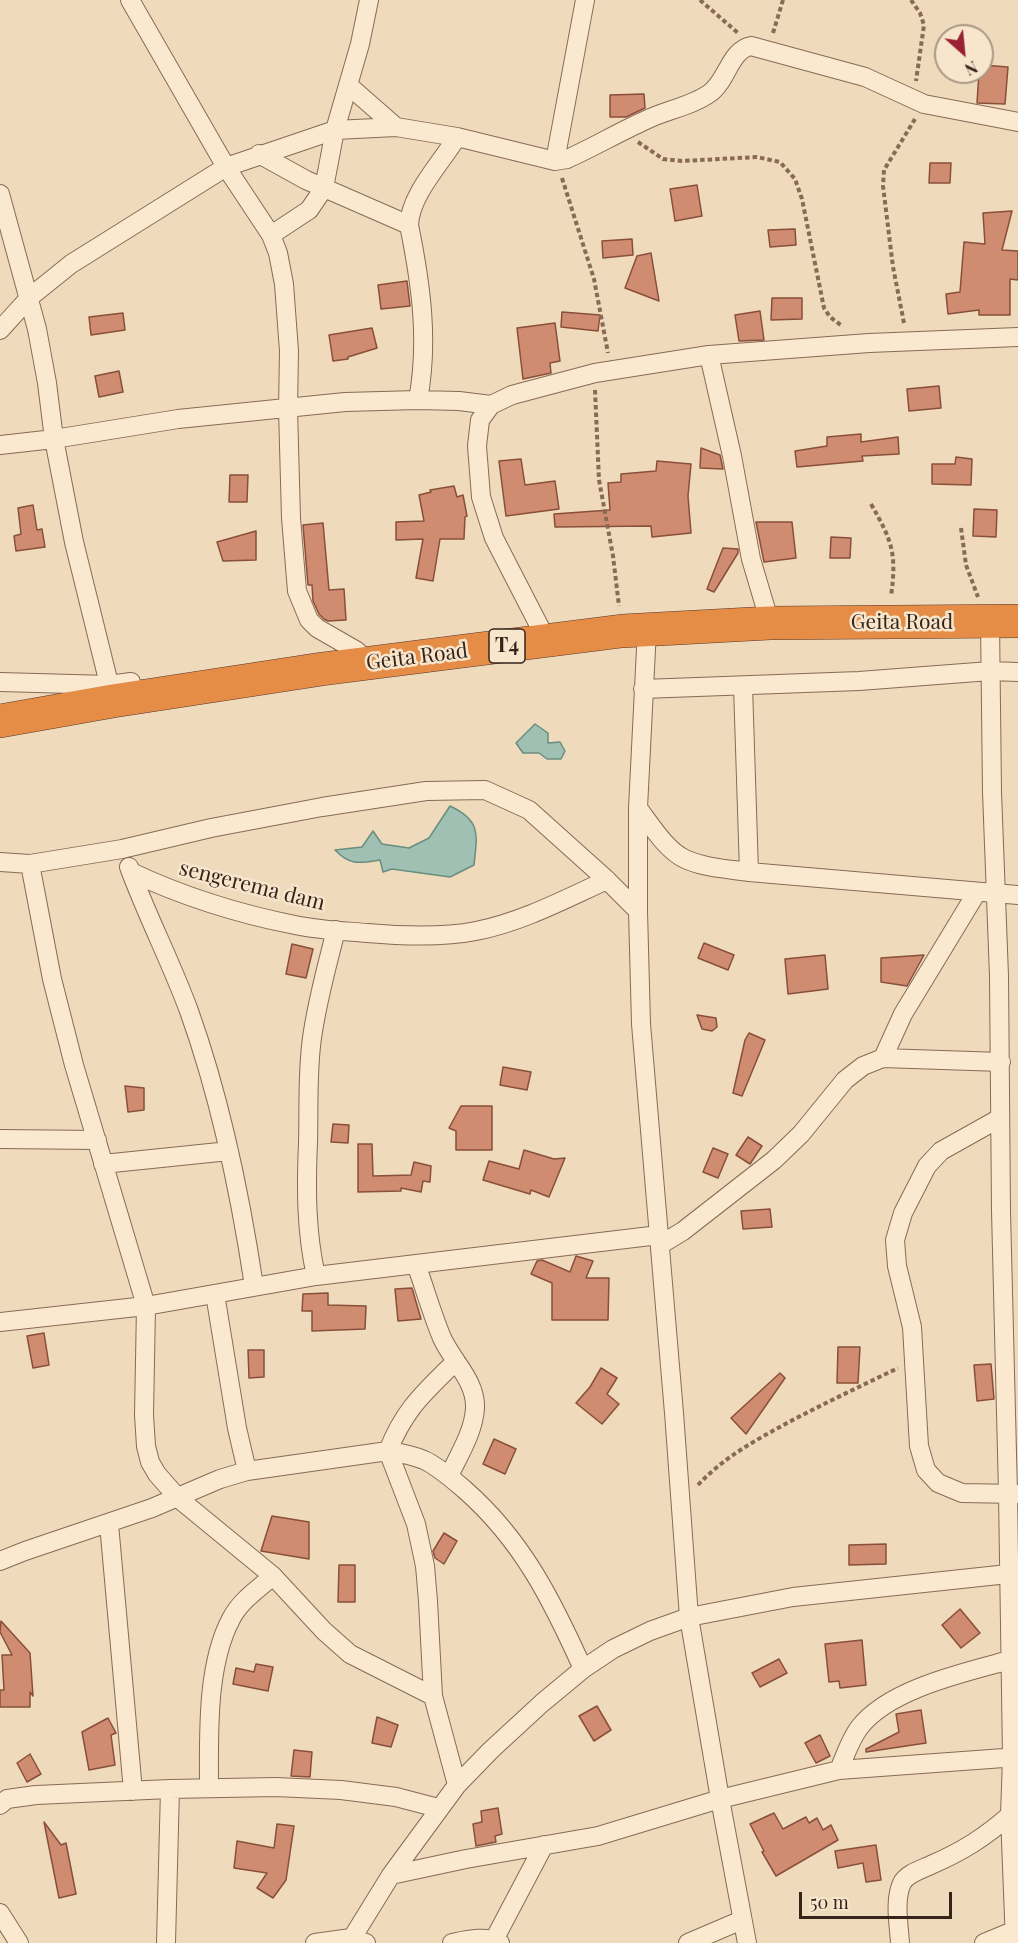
<!DOCTYPE html>
<style>
body{margin:0}
#map{position:relative;width:1018px;height:1943px;overflow:hidden;background:#f0dabc;font-family:"Playfair Display",serif}
canvas{display:block}
.north{position:absolute;left:934px;top:24px;width:60px;height:60px;box-sizing:border-box;background:#f7e5cc;border:2px solid #aa9885;border-radius:50%;rotate:153deg;font-size:16px;font-weight:700;line-height:24px;text-align:center;color:#36241b}
.north::after{content:'';display:block;margin:auto;width:21px;height:27px;background:#992232;clip-path:polygon(50% 0,100% 100%,50% 72%,0 100%)}
.scale{position:absolute;left:799px;top:1892px;width:153px;height:27px;box-sizing:border-box;border:3px solid #36241b;border-top:0;padding-left:8px;font-size:18px;line-height:21px;white-space:nowrap;color:#36241b;-webkit-text-stroke:4px #f7e5cc;paint-order:stroke}
</style>
<div id="map">
<canvas width="1018" height="1943"></canvas>
<div class="north">N</div>
<div class="scale">50 m</div>
</div>
<script>
const g = document.querySelector('canvas').getContext('2d');
g.lineJoin = 'round';
function paint(path, color) { g.fillStyle = color; g.fill(path, 'evenodd'); }
function trace(path, color, width, dash) { g.strokeStyle = color; g.lineWidth = width; g.lineCap = dash ? 'butt' : 'round'; g.setLineDash(dash || []); g.stroke(path); }
function label(font, color, halo, rows, align = 'center') {
  g.font = font + ' "Playfair Display",serif'; g.lineWidth = 5; g.setLineDash([]); g.textBaseline = 'middle'; g.strokeStyle = halo; g.fillStyle = color; for (const [text, x, y, turn = 0] of rows) {
    g.save(); g.translate(x, y); g.rotate((+turn || 0) * Math.PI / 180); g.textAlign = isNaN(turn) ? turn : align; if (halo) g.strokeText(text, 0, 0); g.fillText(text, 0, 0); g.restore();
  }
}
const water = new Path2D(`
 M 535,724 L 548,733 L 548,743 L 560,742 L 565,751 L 561,759 L 547,759 L 539,753 L 523,753 L 516,743 Z
 M 450,806 C 482,821 477,835 474,865 L 450,877 L 392,869 L 383,872 L 380,860 C 360,863 350,866 335,850 L 362,847 L 373,831 L 382,844 L 409,848 L 429,838 Z`);
paint(water, '#a0c0b3');
trace(water, '#688e80', 1.5);
const building = new Path2D(`
 M 982,65 L 1008,67 L 1005,104 L 977,103 L 979,72 L 982,72 Z
 M 644,94 L 645,108 L 626,117 L 610,117 L 610,95 Z
 M 930,163 L 951,163 L 950,183 L 929,183 Z
 M 697,185 L 702,216 L 675,221 L 670,189 Z
 M 1012,211 L 1002,250 L 1018,251 L 1018,280 L 1010,279 L 1010,315 L 979,315 L 979,310 L 948,314 L 946,294 L 960,292 L 964,242 L 985,244 L 983,213 Z
 M 795,229 L 796,245 L 770,247 L 768,230 Z
 M 632,239 L 633,255 L 603,258 L 602,241 Z
 M 651,253 L 659,301 L 625,288 L 637,256 Z
 M 407,281 L 410,306 L 381,309 L 378,285 Z
 M 772,298 L 802,298 L 802,319 L 771,320 Z
 M 760,311 L 764,340 L 739,341 L 735,315 Z
 M 562,312 L 600,315 L 598,331 L 561,327 Z
 M 123,313 L 125,330 L 91,335 L 89,317 Z
 M 555,323 L 560,361 L 550,363 L 551,373 L 523,379 L 517,328 Z
 M 372,328 L 377,348 L 348,357 L 348,359 L 333,361 L 329,335 Z
 M 119,371 L 123,392 L 99,397 L 95,376 Z
 M 939,386 L 941,408 L 909,411 L 907,389 Z
 M 861,434 L 861,442 L 898,437 L 899,454 L 862,456 L 863,461 L 797,467 L 795,451 L 827,446 L 827,437 Z
 M 701,448 L 720,455 L 723,469 L 700,468 Z
 M 956,457 L 972,459 L 971,485 L 932,484 L 932,464 L 955,464 Z
 M 521,459 L 525,485 L 555,481 L 559,509 L 506,516 L 499,461 Z
 M 657,461 L 691,464 L 688,496 L 691,533 L 652,537 L 651,526 L 555,527 L 554,514 L 610,510 L 608,483 L 621,482 L 621,474 L 656,471 Z
 M 230,475 L 248,475 L 247,502 L 229,502 Z
 M 454,486 L 457,497 L 463,495 L 467,516 L 465,517 L 464,539 L 440,539 L 433,581 L 416,578 L 423,539 L 396,540 L 396,522 L 424,521 L 419,495 L 431,492 L 430,490 Z
 M 33,505 L 37,530 L 42,529 L 45,547 L 16,551 L 14,536 L 21,534 L 18,508 Z
 M 974,509 L 997,510 L 996,537 L 973,536 Z
 M 756,522 L 792,522 L 796,558 L 764,562 Z
 M 323,523 L 329,590 L 344,589 L 346,620 L 328,621 L 324,619 L 319,614 L 313,601 L 312,585 L 308,585 L 303,525 Z
 M 256,531 L 256,560 L 223,561 L 217,542 Z
 M 831,537 L 851,538 L 850,558 L 830,558 Z
 M 723,548 L 738,549 L 738,553 L 714,592 L 707,589 Z
 M 704,943 L 734,955 L 728,970 L 698,958 Z
 M 292,944 L 313,949 L 306,978 L 286,974 Z
 M 825,955 L 828,989 L 788,994 L 785,959 Z
 M 924,955 L 907,986 L 881,982 L 881,958 Z
 M 697,1015 L 716,1018 L 717,1027 L 712,1031 L 702,1029 Z
 M 749,1033 L 765,1040 L 742,1096 L 733,1093 L 745,1040 Z
 M 503,1067 L 531,1072 L 527,1090 L 500,1085 Z
 M 125,1086 L 144,1088 L 144,1110 L 128,1112 Z
 M 461,1106 L 492,1106 L 492,1150 L 456,1150 L 456,1131 L 449,1128 Z
 M 333,1124 L 349,1125 L 348,1143 L 331,1142 Z
 M 748,1137 L 762,1146 L 750,1164 L 736,1155 Z
 M 358,1144 L 372,1144 L 373,1176 L 411,1175 L 414,1162 L 431,1166 L 430,1182 L 423,1181 L 421,1192 L 401,1188 L 401,1191 L 358,1192 Z
 M 713,1148 L 728,1154 L 718,1178 L 703,1172 Z
 M 524,1150 L 554,1159 L 565,1158 L 549,1197 L 531,1190 L 530,1194 L 483,1180 L 489,1161 L 519,1169 Z
 M 770,1209 L 772,1227 L 743,1229 L 741,1211 Z
 M 576,1256 L 593,1261 L 586,1278 L 609,1278 L 608,1320 L 552,1320 L 552,1283 L 531,1274 L 537,1261 L 542,1260 L 570,1272 Z
 M 412,1288 L 421,1319 L 398,1321 L 395,1289 Z
 M 328,1293 L 328,1305 L 366,1306 L 365,1329 L 312,1331 L 312,1311 L 302,1311 L 303,1294 Z
 M 44,1333 L 49,1365 L 33,1368 L 27,1336 Z
 M 838,1347 L 860,1347 L 858,1383 L 837,1383 Z
 M 248,1350 L 264,1350 L 264,1377 L 249,1378 Z
 M 991,1364 L 994,1399 L 977,1401 L 974,1365 Z
 M 601,1368 L 617,1378 L 607,1394 L 619,1404 L 602,1424 L 576,1403 L 590,1387 Z
 M 780,1373 L 785,1378 L 746,1434 L 731,1418 Z
 M 494,1439 L 516,1449 L 505,1474 L 483,1464 Z
 M 272,1516 L 309,1522 L 309,1559 L 261,1551 Z
 M 444,1533 L 457,1541 L 444,1564 L 435,1558 L 433,1551 Z
 M 886,1544 L 886,1564 L 849,1565 L 849,1545 Z
 M 339,1565 L 355,1565 L 355,1602 L 338,1602 Z
 M 960,1609 L 980,1633 L 961,1648 L 942,1625 Z
 M 1,1621 L 30,1653 L 33,1696 L 30,1692 L 30,1707 L 0,1707 L 0,1690 L 4,1690 L 2,1655 L 12,1655 L 0,1632 Z
 M 862,1640 L 866,1685 L 840,1688 L 839,1681 L 829,1682 L 825,1644 Z
 M 779,1659 L 787,1673 L 760,1687 L 752,1673 Z
 M 256,1664 L 273,1667 L 268,1691 L 233,1684 L 236,1668 L 254,1672 Z
 M 597,1706 L 611,1730 L 594,1741 L 579,1716 Z
 M 921,1710 L 926,1743 L 866,1752 L 866,1749 L 899,1732 L 896,1714 Z
 M 377,1717 L 398,1725 L 391,1747 L 372,1743 Z
 M 108,1718 L 116,1733 L 111,1735 L 115,1765 L 89,1770 L 82,1732 Z
 M 820,1735 L 830,1756 L 816,1763 L 805,1743 Z
 M 294,1750 L 312,1752 L 310,1777 L 291,1776 Z
 M 30,1754 L 41,1774 L 27,1782 L 17,1763 Z
 M 498,1808 L 502,1834 L 495,1836 L 496,1842 L 476,1846 L 473,1824 L 482,1822 L 481,1811 Z
 M 774,1813 L 783,1829 L 806,1817 L 809,1823 L 817,1818 L 823,1830 L 831,1825 L 838,1840 L 776,1876 L 762,1852 L 764,1851 L 750,1824 Z
 M 44,1822 L 61,1845 L 66,1843 L 76,1894 L 59,1898 Z
 M 277,1824 L 294,1826 L 286,1880 L 273,1898 L 257,1888 L 267,1873 L 234,1868 L 237,1841 L 274,1848 Z
 M 876,1845 L 881,1880 L 866,1882 L 863,1863 L 838,1868 L 835,1851 Z`);
paint(building, '#d08c70');
trace(building, '#884f3a', 1.5);
const street = new Path2D(`
 M 130,0 L 226,167 L 271,235 L 278,253 L 284,284 L 289,351 L 288,409 L 291,518 L 297,591 L 309,620 L 317,628 L 357,651
 M 348,85 L 396,127
 M 259,154 L 306,180 L 409,225
 M 555,161 L 585,0
 M 0,194 L 37,329 L 47,383 L 54,439 L 74,542 L 112,696
 M 271,235 L 309,210 L 324,188 L 335,130 L 360,44 L 369,0
 M 0,330 L 30,297 L 71,264 L 226,167 L 335,130 L 396,127 L 457,137 L 555,161 L 567,159 C 594,147 619,132 646,120 C 666,110 692,106 710,93 C 727,81 730,50 751,46 L 865,77 L 924,104 L 1018,122
 M 709,355 L 732,456 L 751,559 L 770,623
 M 418,400 C 429,341 421,284 409,225 C 410,195 441,163 457,137
 M 0,445 L 54,439 L 178,419 L 345,402 L 418,400 L 459,401 L 491,405
 M 990,622 L 992,792 L 999,976 L 1001,1211 L 1008,1493 L 1012,1757 L 1010,1815 L 1015,1943
 M 647,629 L 638,808 L 638,911 L 641,1024 L 674,1413 L 689,1617 L 720,1799 L 747,1943
 M 547,641 L 494,538 L 481,497 L 477,446 L 480,420 L 491,405 L 512,395 L 595,373 L 709,355 L 869,343 L 1018,337
 M 0,682 L 109,685 L 131,682
 M 743,686 L 749,872
 M 643,689 L 859,681 L 990,671 L 1018,672
 M 638,808 C 651,825 666,850 685,859 C 705,868 728,869 749,872 L 1018,895
 M 0,862 L 30,864 L 122,849 L 211,828 L 322,807 L 426,791 L 485,790 L 529,810 L 607,880 L 638,911
 M 30,864 L 52,979 L 74,1065 L 146,1306 L 144,1415 L 146,1446 L 150,1462 L 157,1474 L 178,1498 L 273,1576 L 324,1631 L 350,1654 L 433,1696
 M 129,867 C 147,916 171,962 189,1011 C 221,1100 240,1193 254,1286
 M 131,872 C 182,896 239,914 295,925 C 318,930 343,931 367,933 C 402,936 441,938 476,931 C 522,922 565,899 607,880
 M 883,1058 L 903,1014 L 977,892
 M 1000,1118 L 941,1151 L 927,1166 L 903,1213 L 895,1240 L 897,1266 L 912,1327 L 919,1446 L 926,1470 L 938,1483 L 962,1493 L 1018,1494
 M 0,1139 L 97,1140
 M 103,1164 L 229,1151
 M 660,1245 L 683,1231 L 774,1160 L 801,1134 L 845,1080 L 863,1066 L 883,1058 L 1001,1062
 M 416,1264 C 425,1289 432,1314 442,1338 C 453,1362 476,1381 475,1408 C 474,1431 459,1455 449,1476
 M 316,1276 C 306,1232 306,1188 308,1143 C 309,1108 307,1073 312,1038 C 317,1001 327,966 336,930
 M 215,1294 L 237,1428 L 247,1471
 M 0,1322 L 146,1306 L 316,1276 L 659,1235
 M 456,1361 C 424,1393 405,1408 388,1451 L 416,1524 L 425,1566 L 428,1601 L 433,1696 L 457,1785
 M 109,1524 L 133,1791
 M 0,1561 L 25,1551 L 152,1508 L 220,1479 L 247,1471 L 388,1451 C 401,1453 412,1455 424,1460 C 439,1467 452,1479 465,1490 C 522,1540 552,1600 583,1669
 M 839,1770 C 845,1756 850,1740 859,1728 C 888,1689 966,1672 1010,1660
 M 209,1788 C 209,1736 206,1666 231,1619 C 240,1601 258,1589 273,1576
 M 0,1805 L 7,1799 L 36,1795 L 170,1789 L 276,1787 L 341,1790 L 396,1797 L 438,1808
 M 391,1875 L 466,1859 L 598,1836 L 720,1799 L 839,1770 L 1018,1757
 M 0,1913 L 19,1943
 M 494,1940 L 544,1845
 M 166,1943 L 170,1789
 M 315,1943 L 351,1938 L 366,1943
 M 349,1943 L 391,1875 L 457,1785 L 491,1750 L 542,1703 L 583,1669 L 613,1649 L 650,1631 L 689,1617 L 793,1597 L 1008,1574
 M 452,1943 C 466,1940 486,1935 500,1943
 M 688,1943 L 742,1920
 M 900,1943 C 899,1925 894,1900 902,1883 C 907,1873 923,1869 933,1864 C 963,1851 985,1837 1010,1815
 M 984,1943 L 1013,1931`);
const highway = new Path2D(`
 M 0,721 L 113,701 L 322,669 L 622,631 L 770,623 L 1018,621`);
trace(street, '#886a55', 20);
trace(highway, '#55382a', 34);
trace(new Path2D(`
 M 700,0 L 738,33
 M 911,0 L 920,13 L 924,25 L 916,81
 M 773,33 L 783,0
 M 638,142 L 663,159 L 682,161 L 757,157 L 780,162 L 795,179 L 802,199 L 824,308 L 830,317 L 842,326
 M 562,178 L 594,279 L 608,353
 M 904,323 L 893,267 L 883,186 L 884,170 L 915,119
 M 595,390 L 599,480 L 613,556 L 619,606
 M 871,504 C 892,541 897,553 891,596
 M 961,528 L 966,565 L 978,597
 M 698,1485 C 724,1457 756,1440 789,1422 C 825,1403 861,1386 898,1368`), '#886a55', 4, [4.5, 3]);
trace(street, '#fae8cf', 18);
trace(highway, '#e58c47', 33);
for (const [x, y, w] of [
 [507,646,36]
]) { const box = new Path2D(); box.roundRect(x - w / 2, y - 17, w, 34, 4.5); g.fillStyle = '#f7e5cc'; g.fill(box); trace(box, '#36241b', 1.5); }
label('bold 20px', '#36241b', null, [
 ["T4",507,646]
]);
label('21px', '#36241b', '#f7e5cc', [
 ["Geita Road",902,622],
 ["Geita Road",417,657,-7],
 ["sengerema dam",252,886,14]
]);
</script>
